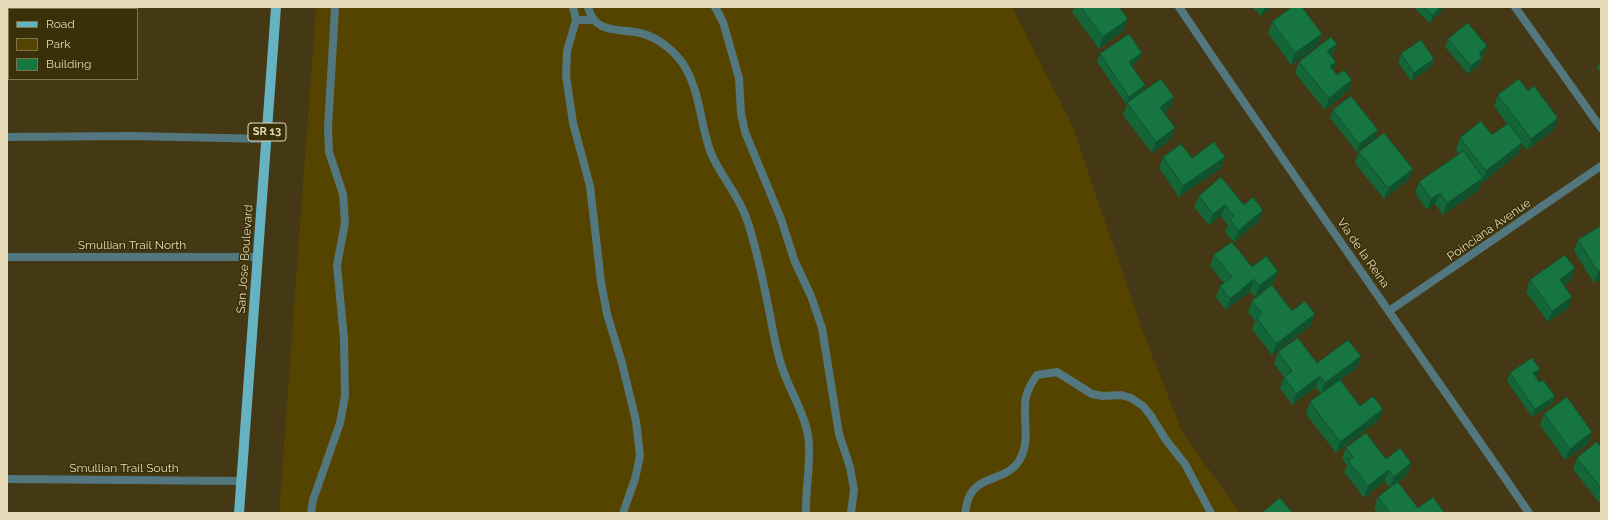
<!DOCTYPE html>
<style>
body{margin:0}
#map{position:relative;width:1608px;height:520px;overflow:hidden;background:#443914;font-family:Raleway,sans-serif}
canvas{display:block}
.frame{position:absolute;inset:0;border:8px solid #e5dbb8;pointer-events:none}
.legend{position:absolute;left:8px;top:8px;width:130px;height:72px;box-sizing:border-box;background:#392f08;border:1px solid #7e744e;margin:0;padding:5px 7px;list-style:none;font-size:12px;color:#e5dbb8}
.legend li{display:flex;align-items:center;gap:8px;height:20px}
.legend b{width:20px;border:1px solid #7e744e}
</style>
<div id="map">
<canvas width="1608" height="520"></canvas>
<div class="frame"></div>
<ul class="legend">
<li><b style="height:5px;background:#65b2c3"></b>Road</li>
<li><b style="height:11px;background:#544400"></b>Park</li>
<li><b style="height:11px;background:#177541"></b>Building</li>
</ul>
</div>
<script>
const g = document.querySelector('canvas').getContext('2d');
g.lineJoin = 'round';
function paint(path, color) { g.fillStyle = color; g.fill(path, 'evenodd'); }
function trace(path, color, width, dash) { g.strokeStyle = color; g.lineWidth = width; g.lineCap = dash ? 'butt' : 'round'; g.setLineDash(dash || []); g.stroke(path); }
function label(font, color, halo, rows, align = 'center') {
  g.font = font + ' Raleway,sans-serif'; g.lineWidth = 3; g.setLineDash([]); g.textBaseline = 'middle'; g.strokeStyle = halo; g.fillStyle = color; for (const [text, x, y, turn = 0] of rows) {
    g.save(); g.translate(x, y); g.rotate((+turn || 0) * Math.PI / 180); g.textAlign = isNaN(turn) ? turn : align; if (halo) g.strokeText(text, 0, 0); g.fillText(text, 0, 0); g.restore();
  }
}
paint(new Path2D(`
 M 316,7 L 1012,7 L 1073,127 L 1140,324 L 1182,432 L 1240,513 L 279,513 Z`), '#544400');
trace(new Path2D(`
 M 573,7 L 576,20 L 567,51 L 566,76 L 573,123 L 590,186 L 601,282 L 607,314 L 622,363 L 636,421 L 640,456 L 635,479 L 623,513
 M 588,7 C 595,35 619,28 640,33 C 658,37 676,52 685,67 C 701,95 700,125 711,153 C 721,177 739,195 747,220 C 758,252 764,286 771,320 C 774,337 777,354 783,370 C 790,391 804,412 808,435 C 812,461 805,487 806,513
 M 715,7 L 723,22 L 739,78 L 741,113 L 745,132 L 781,219 L 795,262 L 811,296 L 822,328 L 839,434 L 850,467 L 854,490 L 851,513
 M 576,20 L 594,20
 M 311,513 L 313,500 L 340,423 L 345,396 L 344,339 L 337,265 L 345,223 L 343,194 L 329,152 L 328,128 L 335,7
 M 965,513 C 966,508 967,500 970,495 C 982,473 1011,482 1022,455 C 1030,437 1022,416 1026,397 C 1028,388 1032,382 1037,375 L 1057,372 L 1092,394 L 1103,396 L 1121,395 L 1131,398 L 1143,406 L 1151,416 L 1166,440 L 1185,464 L 1211,513`), '#53777f', 8);
trace(new Path2D(`
 M 1179,7 C 1293,177 1413,344 1529,513
 M 1515,7 L 1601,128
 M 7,137 L 133,136 L 267,139
 M 7,257 L 258,257
 M 1389,311 L 1601,166
 M 7,479 L 241,481`), '#53777f', 8);
trace(new Path2D(`
 M 239,513 L 276,7`), '#65b2c3', 10);
paint(new Path2D(`
 M 1074,7 L 1119,7 L 1124,30 L 1099,49 L 1072,12 Z
 M 1252,7 L 1271,7 L 1261,16 Z
 M 1415,7 L 1445,7 L 1430,23 L 1415,9 Z
 M 1272,22 L 1318,45 L 1291,65 L 1268,33 Z
 M 1448,39 L 1484,54 L 1482,56 L 1482,57 L 1480,65 L 1468,74 L 1445,47 Z
 M 1337,44 L 1332,55 L 1331,56 L 1336,62 L 1333,70 L 1348,91 L 1325,110 L 1295,73 L 1299,62 Z
 M 1142,53 L 1139,60 L 1132,66 L 1143,92 L 1174,97 L 1170,108 L 1164,113 L 1175,128 L 1171,139 L 1152,153 L 1123,115 L 1127,104 L 1126,104 L 1097,62 L 1100,54 Z
 M 1401,54 L 1434,59 L 1431,67 L 1411,81 L 1398,62 Z
 M 1601,60 L 1601,73 L 1597,68 L 1600,61 Z
 M 1498,95 L 1554,130 L 1527,150 L 1522,144 L 1519,153 L 1482,183 L 1481,182 L 1479,190 L 1443,215 L 1435,204 L 1427,210 L 1415,193 L 1419,182 L 1459,154 L 1456,149 L 1460,138 L 1492,135 L 1507,124 L 1494,106 Z
 M 1333,110 L 1378,130 L 1375,138 L 1357,152 L 1330,118 Z
 M 1359,152 L 1413,169 L 1408,180 L 1384,199 L 1355,163 Z
 M 1163,157 L 1192,158 L 1225,157 L 1221,168 L 1179,197 L 1159,168 Z
 M 1199,196 L 1244,205 L 1263,210 L 1259,221 L 1234,242 L 1225,232 L 1228,225 L 1221,216 L 1209,225 L 1194,207 Z
 M 1601,226 L 1601,279 L 1594,283 L 1574,251 L 1578,240 Z
 M 1214,255 L 1252,267 L 1278,271 L 1274,282 L 1255,297 L 1250,291 L 1226,310 L 1216,297 L 1220,286 L 1224,283 L 1210,266 Z
 M 1530,280 L 1571,280 L 1564,285 L 1568,308 L 1548,322 L 1526,292 Z
 M 1252,301 L 1292,311 L 1311,325 L 1272,355 L 1252,329 L 1255,321 L 1248,312 Z
 M 1278,352 L 1317,363 L 1361,356 L 1357,368 L 1340,380 L 1360,406 L 1383,409 L 1379,420 L 1336,453 L 1306,414 L 1310,402 L 1321,394 L 1316,387 L 1292,405 L 1280,388 L 1284,377 L 1274,364 Z
 M 1540,369 L 1537,377 L 1536,377 L 1539,382 L 1555,396 L 1552,404 L 1532,417 L 1507,381 L 1510,373 Z
 M 1544,414 L 1592,432 L 1588,444 L 1565,460 L 1540,425 Z
 M 1601,447 L 1601,505 L 1573,469 L 1577,458 Z
 M 1346,448 L 1386,459 L 1411,463 L 1407,475 L 1390,488 L 1385,481 L 1364,498 L 1344,472 L 1347,465 L 1342,459 Z
 M 1378,497 L 1418,508 L 1444,513 L 1378,513 L 1374,508 Z`), '#146538');
paint(new Path2D(`
 M 1266,7 L 1271,7 L 1261,16 L 1264,9 Z
 M 1440,7 L 1445,7 L 1430,23 L 1433,15 Z
 M 1128,19 L 1124,30 L 1099,49 L 1103,37 Z
 M 1322,34 L 1318,45 L 1291,65 L 1295,53 Z
 M 1337,44 L 1332,55 L 1323,62 L 1327,51 Z
 M 1487,46 L 1484,54 L 1476,61 L 1479,53 Z
 M 1142,53 L 1139,60 L 1126,70 L 1129,62 Z
 M 1482,57 L 1480,65 L 1468,74 L 1471,66 Z
 M 1434,59 L 1431,67 L 1411,81 L 1414,73 Z
 M 1336,62 L 1332,73 L 1330,66 Z
 M 1352,80 L 1348,91 L 1325,110 L 1329,98 Z
 M 1145,85 L 1142,93 L 1126,104 L 1129,97 Z
 M 1174,97 L 1170,108 L 1156,119 L 1160,107 Z
 M 1558,118 L 1554,130 L 1527,150 L 1531,139 Z
 M 1175,128 L 1171,139 L 1152,153 L 1156,142 Z
 M 1378,130 L 1375,138 L 1357,152 L 1359,144 Z
 M 1523,142 L 1519,153 L 1482,183 L 1486,171 Z
 M 1225,157 L 1221,168 L 1179,197 L 1183,186 Z
 M 1413,169 L 1408,180 L 1384,199 L 1388,188 Z
 M 1483,178 L 1479,190 L 1443,215 L 1447,203 Z
 M 1440,193 L 1435,204 L 1427,210 L 1431,199 Z
 M 1225,205 L 1221,216 L 1209,225 L 1213,214 Z
 M 1263,210 L 1259,221 L 1234,242 L 1238,231 Z
 M 1575,268 L 1571,280 L 1556,291 L 1560,280 Z
 M 1601,270 L 1601,279 L 1594,283 L 1598,272 Z
 M 1278,271 L 1274,282 L 1255,297 L 1259,286 Z
 M 1254,279 L 1250,291 L 1226,310 L 1230,299 Z
 M 1572,297 L 1568,308 L 1548,322 L 1552,311 Z
 M 1315,314 L 1311,325 L 1272,355 L 1276,344 Z
 M 1361,356 L 1357,368 L 1321,394 L 1325,383 Z
 M 1540,369 L 1537,377 L 1531,381 L 1533,373 Z
 M 1320,376 L 1316,387 L 1292,405 L 1296,394 Z
 M 1555,396 L 1552,404 L 1532,417 L 1535,409 Z
 M 1383,409 L 1379,420 L 1336,453 L 1340,442 Z
 M 1592,432 L 1588,444 L 1565,460 L 1570,449 Z
 M 1411,463 L 1407,475 L 1390,488 L 1394,477 Z
 M 1389,470 L 1385,481 L 1364,498 L 1368,486 Z`), '#10522e');
const building = new Path2D(`
 M 1081,7 L 1119,7 L 1128,19 L 1103,37 Z
 M 1292,7 L 1302,7 L 1322,34 L 1295,53 L 1272,22 Z
 M 1424,7 L 1440,7 L 1433,15 Z
 M 1468,23 L 1487,46 L 1479,53 L 1482,57 L 1471,66 L 1448,39 Z
 M 1129,34 L 1142,53 L 1129,62 L 1145,85 L 1129,97 L 1100,54 Z
 M 1331,37 L 1337,44 L 1327,51 L 1336,62 L 1330,66 L 1337,75 L 1344,70 L 1352,80 L 1329,98 L 1299,62 Z
 M 1421,40 L 1434,59 L 1414,73 L 1401,54 Z
 M 1161,79 L 1174,97 L 1160,107 L 1175,128 L 1156,142 L 1127,103 Z
 M 1519,79 L 1528,91 L 1534,86 L 1558,118 L 1531,139 L 1498,95 Z
 M 1351,96 L 1378,130 L 1359,144 L 1333,110 Z
 M 1481,121 L 1492,135 L 1508,123 L 1523,142 L 1486,171 L 1460,138 Z
 M 1384,133 L 1413,169 L 1388,188 L 1359,152 Z
 M 1214,142 L 1225,157 L 1183,186 L 1163,157 L 1181,144 L 1192,158 Z
 M 1464,151 L 1483,178 L 1447,203 L 1440,193 L 1431,199 L 1419,182 Z
 M 1221,177 L 1244,205 L 1253,197 L 1263,210 L 1238,231 L 1230,220 L 1234,216 L 1225,205 L 1213,214 L 1199,196 Z
 M 1601,226 L 1601,270 L 1598,272 L 1578,240 Z
 M 1232,242 L 1252,267 L 1266,256 L 1278,271 L 1259,286 L 1254,279 L 1230,299 L 1220,286 L 1232,277 L 1214,255 Z
 M 1565,255 L 1575,268 L 1560,280 L 1572,297 L 1552,311 L 1530,280 Z
 M 1272,285 L 1292,311 L 1305,301 L 1315,314 L 1276,344 L 1256,317 L 1262,313 L 1252,301 Z
 M 1298,338 L 1317,363 L 1348,340 L 1361,356 L 1325,383 L 1320,376 L 1296,394 L 1284,377 L 1292,371 L 1278,352 Z
 M 1532,358 L 1540,369 L 1533,373 L 1539,382 L 1543,380 L 1555,396 L 1535,409 L 1510,373 Z
 M 1340,380 L 1360,406 L 1373,396 L 1383,409 L 1340,442 L 1310,402 Z
 M 1567,397 L 1592,432 L 1570,449 L 1544,414 Z
 M 1366,433 L 1386,459 L 1400,448 L 1411,463 L 1394,477 L 1389,470 L 1368,486 L 1348,461 L 1353,457 L 1346,448 Z
 M 1597,442 L 1601,447 L 1601,488 L 1577,458 Z
 M 1398,482 L 1418,508 L 1433,497 L 1444,512 L 1442,513 L 1390,513 L 1378,497 Z
 M 1280,498 L 1293,513 L 1262,513 Z`);
paint(building, '#177541');
trace(building, '#10522e', 1);
for (const [x, y, w] of [
 [267,132,38]
]) { const box = new Path2D(); box.roundRect(x - w / 2, y - 9, w, 18, 3); g.fillStyle = '#392f08'; g.fill(box); trace(box, '#e5dbb8', 1); }
label('bold 11px', '#e5dbb8', null, [
 ["SR 13",267,132]
]);
label('12px', '#e5dbb8', '#392f08', [
 ["Poinciana Avenue",1489,230,-35],
 ["Smullian Trail North",132,245],
 ["Via de la Reina",1363,253,55],
 ["San Jose Boulevard",245,259,-86],
 ["Smullian Trail South",124,468]
]);
</script>
